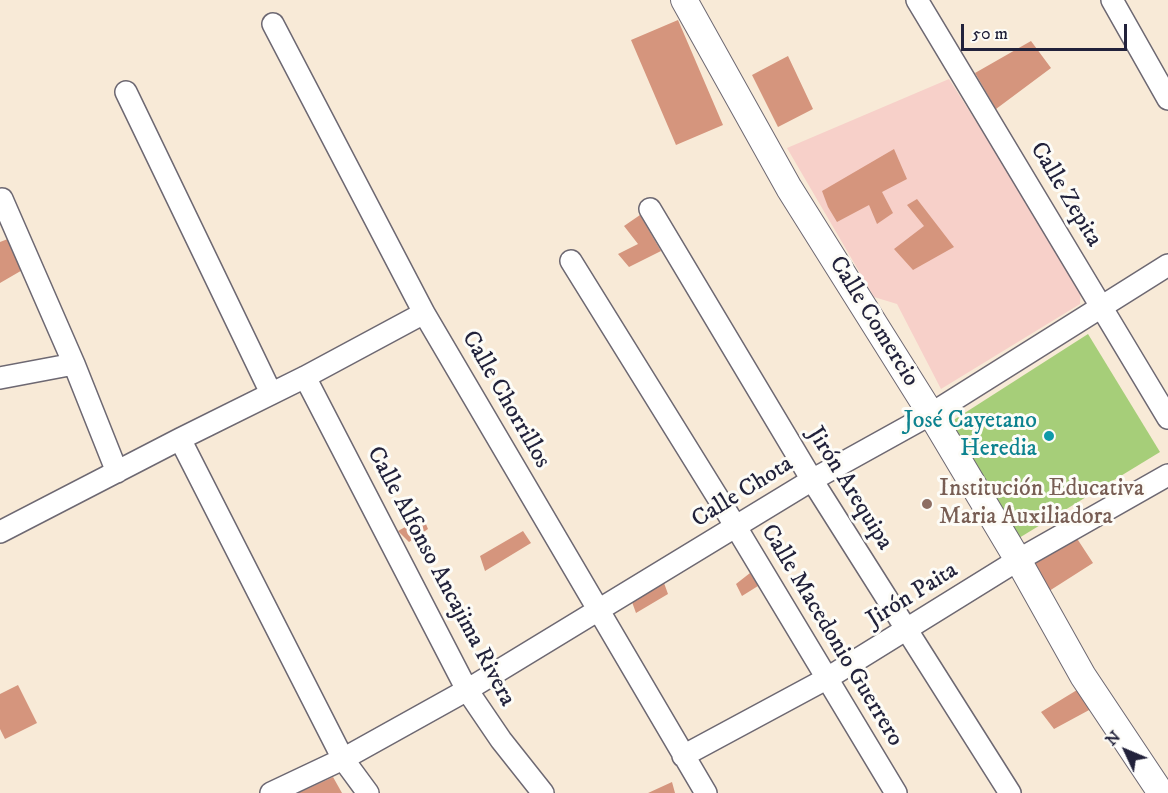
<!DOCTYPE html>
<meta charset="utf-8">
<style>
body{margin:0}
#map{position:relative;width:1168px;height:793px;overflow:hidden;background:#f8ead7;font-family:"IM FELL DW Pica",serif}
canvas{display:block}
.north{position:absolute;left:1096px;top:721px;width:60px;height:60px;-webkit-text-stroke:4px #fdfcf7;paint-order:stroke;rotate:314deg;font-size:16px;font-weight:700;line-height:24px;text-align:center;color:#22223b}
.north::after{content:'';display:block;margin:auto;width:21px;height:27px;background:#22223b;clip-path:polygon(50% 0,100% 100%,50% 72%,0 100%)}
.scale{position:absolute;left:961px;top:24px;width:166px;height:27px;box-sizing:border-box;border:3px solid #22223b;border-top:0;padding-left:8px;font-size:18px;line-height:21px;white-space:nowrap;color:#22223b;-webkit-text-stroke:4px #fdfcf7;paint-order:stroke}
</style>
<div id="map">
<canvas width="1168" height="793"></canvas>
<div class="north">N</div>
<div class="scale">50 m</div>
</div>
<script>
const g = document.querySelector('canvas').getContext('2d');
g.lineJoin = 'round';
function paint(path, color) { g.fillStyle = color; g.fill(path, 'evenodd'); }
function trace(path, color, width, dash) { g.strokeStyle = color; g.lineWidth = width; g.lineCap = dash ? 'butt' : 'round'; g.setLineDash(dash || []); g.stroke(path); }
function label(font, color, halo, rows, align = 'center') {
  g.font = font + ' "IM FELL DW Pica",serif'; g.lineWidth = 6; g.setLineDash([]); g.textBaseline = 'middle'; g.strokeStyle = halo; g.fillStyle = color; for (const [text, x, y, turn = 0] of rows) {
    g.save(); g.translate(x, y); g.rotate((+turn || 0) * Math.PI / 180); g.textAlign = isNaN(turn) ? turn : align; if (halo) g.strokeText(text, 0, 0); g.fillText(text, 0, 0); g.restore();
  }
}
paint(new Path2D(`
 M 949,79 L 1081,286 L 1080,304 L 941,389 L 897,304 L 874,297 L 787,148 Z`), '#f7d0c9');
paint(new Path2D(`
 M 1088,334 L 1160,452 L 1019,538 L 949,423 Z`), '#a6ce79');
paint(new Path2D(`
 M 678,20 L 723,125 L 676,145 L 631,40 Z
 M 1031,41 L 1051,68 L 996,109 L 975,73 Z
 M 788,56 L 813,109 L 778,127 L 752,75 Z
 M 894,149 L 907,179 L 882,192 L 893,213 L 877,224 L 869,205 L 837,222 L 828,207 L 822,191 Z
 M 917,199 L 954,247 L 913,270 L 894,249 L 924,226 L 907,205 Z
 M 640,215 L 661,251 L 629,267 L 618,254 L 638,244 L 624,226 Z
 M 13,237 L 31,265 L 0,283 L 0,242 Z
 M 423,517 L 428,529 L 409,542 L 398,531 Z
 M 523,531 L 531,543 L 485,571 L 480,556 Z
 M 1076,537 L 1093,563 L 1046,593 L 1029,567 Z
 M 750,573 L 758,586 L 742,596 L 736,584 Z
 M 664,583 L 668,594 L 636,613 L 632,602 Z
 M 18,685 L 37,723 L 5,739 L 0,729 L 0,694 Z
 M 1077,690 L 1091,709 L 1054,729 L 1041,712 Z
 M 333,777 L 342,793 L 298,793 Z
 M 672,782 L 675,793 L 648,793 Z`), '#d5957d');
const minor = new Path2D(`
 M 917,0 L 1168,418
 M 1112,0 L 1168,99
 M 273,24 L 424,313 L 706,793
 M 126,92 L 271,393
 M 0,200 L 2,199 L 74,364 L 117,472
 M 650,209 L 812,480 L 1010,793
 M 571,261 L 736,527 L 896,793
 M 305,377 L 467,690 L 501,740 L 543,793
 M 0,378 L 74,364
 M 180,439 L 343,759 L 368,793
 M 0,532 L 180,439 L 305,377 L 424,313
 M 683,756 L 826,679 L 1018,560 L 1168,475
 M 271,793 L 343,759 L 467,690 L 812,480 L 931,414 L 1168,265`);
const tertiary = new Path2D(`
 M 684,0 L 789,188 L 931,414 L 1018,560 L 1083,676 L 1161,793`);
trace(minor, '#6d6872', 24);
trace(tertiary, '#6d6872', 28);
trace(minor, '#fff', 21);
trace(tertiary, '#fff', 26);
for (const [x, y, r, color] of [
 [1049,436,6,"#0f9aa8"],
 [927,504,6,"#8d6e63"]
]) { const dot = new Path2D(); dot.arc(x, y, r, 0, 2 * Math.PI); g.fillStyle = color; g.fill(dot); trace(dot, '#fdfcf7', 2); }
label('24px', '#22223b', '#fdfcf7', [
 ["Calle Zepita",1065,195,59],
 ["Calle Comercio",873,322,58],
 ["Calle Chorrillos",505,400,60],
 ["Jirón Arequipa",849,489,58],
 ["Calle Chota",743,493,-32],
 ["Calle Alfonso Ancajima Rivera",440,577,62],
 ["Jirón Paita",913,596,-32],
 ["Calle Macedonio Guerrero",831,636,59]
]);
label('24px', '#0d838f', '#fdfcf7', [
 ["José Cayetano",1037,422],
 ["Heredia",1037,450]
], 'right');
label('24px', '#785e54', '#fdfcf7', [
 ["Institución Educativa",939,490],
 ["Maria Auxiliadora",939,518]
], 'left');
</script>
